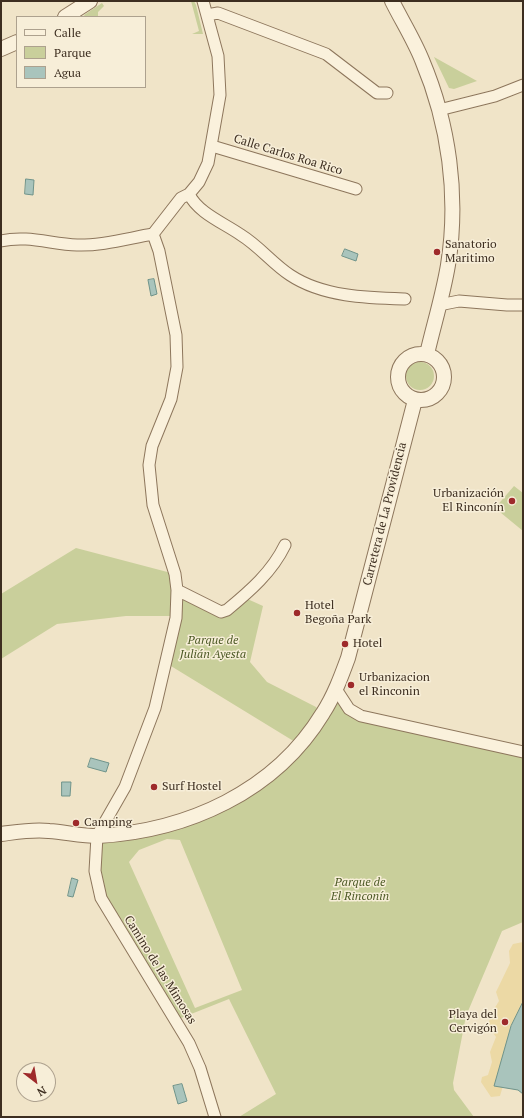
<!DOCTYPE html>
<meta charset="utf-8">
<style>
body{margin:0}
#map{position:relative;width:524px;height:1118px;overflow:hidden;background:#f0e4c8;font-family:"PT Serif",serif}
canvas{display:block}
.frame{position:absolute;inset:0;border:2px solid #3d2e20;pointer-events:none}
.legend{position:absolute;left:16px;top:16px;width:130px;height:72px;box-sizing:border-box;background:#f7eed8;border:1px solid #ada18e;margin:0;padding:5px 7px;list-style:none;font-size:12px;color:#3d2e20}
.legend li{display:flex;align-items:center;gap:8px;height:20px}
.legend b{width:20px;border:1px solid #ada18e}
.north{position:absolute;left:16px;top:1062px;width:40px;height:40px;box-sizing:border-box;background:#f7eed8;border:1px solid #ada18e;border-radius:50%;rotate:149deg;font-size:11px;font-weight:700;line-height:16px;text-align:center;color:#3d2e20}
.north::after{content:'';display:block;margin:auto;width:14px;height:18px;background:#9e2a2b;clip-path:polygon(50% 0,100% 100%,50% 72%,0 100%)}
</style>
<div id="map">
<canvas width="524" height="1118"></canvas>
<div class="frame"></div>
<ul class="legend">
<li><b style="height:5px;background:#faf1dc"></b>Calle</li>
<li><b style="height:11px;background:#c9cf9b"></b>Parque</li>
<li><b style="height:11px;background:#a9c4bc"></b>Agua</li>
</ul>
<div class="north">N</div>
</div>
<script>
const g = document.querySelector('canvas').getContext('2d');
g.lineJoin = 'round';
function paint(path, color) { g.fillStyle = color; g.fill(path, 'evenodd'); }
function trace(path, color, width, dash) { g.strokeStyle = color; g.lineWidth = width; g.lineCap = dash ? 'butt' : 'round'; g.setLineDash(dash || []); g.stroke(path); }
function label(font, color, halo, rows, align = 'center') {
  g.font = font + ' "PT Serif",serif'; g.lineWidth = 3; g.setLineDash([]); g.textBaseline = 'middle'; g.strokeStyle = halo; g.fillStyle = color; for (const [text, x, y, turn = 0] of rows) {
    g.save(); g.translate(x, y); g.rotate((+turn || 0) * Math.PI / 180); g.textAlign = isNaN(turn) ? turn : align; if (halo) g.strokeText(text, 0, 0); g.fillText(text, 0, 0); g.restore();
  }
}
paint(new Path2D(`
 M 191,1 L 194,1 L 196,5 L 203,34 L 192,34 L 199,31 Z
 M 102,3 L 104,6 L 98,12 L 98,17 L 85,17 L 84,15 Z
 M 434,57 L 477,81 L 454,89 L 449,88 Z
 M406 376a14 14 0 1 1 28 0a14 14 0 1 1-28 0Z
 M 514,486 L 523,493 L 523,531 L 495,508 Z
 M 76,548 L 175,574 L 177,590 L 221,612 L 243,597 L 263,606 L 250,662 L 267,682 L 316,707 L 323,714 L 336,689 L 349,709 L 523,752 L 523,922 L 502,931 L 466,1016 L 453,1083 L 454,1090 L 474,1117 L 239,1117 L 276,1094 L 229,999 L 176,1020 L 101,898 L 97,836 L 216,809 L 300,745 L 166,663 L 175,618 L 170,616 L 126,616 L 57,624 L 1,659 L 1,594 ZM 167,839 L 180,840 L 242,990 L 195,1008 L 129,862 L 139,850 Z`), '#c9cf9b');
paint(new Path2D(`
 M 523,942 L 523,1017 L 500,1096 L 491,1097 L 481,1082 L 482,1077 L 488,1075 L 492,1062 L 490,1052 L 496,1037 L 488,1026 L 491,1014 L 499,1001 L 496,992 L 510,963 L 509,951 L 513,944 Z`), '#ecd9a5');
const water = new Path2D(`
 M 26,179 L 34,180 L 33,195 L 25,194 Z
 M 345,249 L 358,254 L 356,261 L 342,256 Z
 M 154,279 L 157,294 L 151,296 L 148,280 Z
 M 91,758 L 109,763 L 106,772 L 88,767 Z
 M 62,782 L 71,782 L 70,796 L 62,796 Z
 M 72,878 L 78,880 L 73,897 L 68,896 Z
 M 523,1002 L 523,1094 L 518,1090 L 494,1086 L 511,1026 Z
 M 182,1084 L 187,1101 L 178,1104 L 173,1086 Z`);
paint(water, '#a9c4bc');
trace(water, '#6f938a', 1);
const minor = new Path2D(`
 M 207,15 L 218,13 L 326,54 L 377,93 L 387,93
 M 439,110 L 495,96 L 523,85
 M 212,146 L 356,189
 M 189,194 C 198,213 224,223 241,235 C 259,246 273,264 290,275 C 323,297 368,298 405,299
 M 153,234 L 159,251 L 176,335 L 177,367 L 171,399 L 152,446 L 149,465 L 153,505 L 175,574 L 177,590 L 176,618 L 155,708 L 125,787 L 97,836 L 95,871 L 101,898 L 189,1043 L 200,1068 L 215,1117
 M 1,241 C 27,235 51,244 77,245 C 102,246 129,238 153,234 L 181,198 L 189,194 L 199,182 L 208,163 L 220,95 L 218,56 L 203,1
 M 439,305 L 459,301 L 507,305 L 523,305
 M 177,590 L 221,612 L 227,610 C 250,591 272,572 285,545
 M 336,689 L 349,709 L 361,716 L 523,752`);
const tertiary = new Path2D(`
 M 392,1 C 402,21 414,40 422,60 C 449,124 459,196 448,265 C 443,295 434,324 427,354
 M 65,17 L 90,1
 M 1,49 L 17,42
 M398 377a23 23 0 1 1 46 0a23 23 0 1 1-46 0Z
 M 1,834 C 17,832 33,829 49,831 C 65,832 81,836 98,836 C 187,831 275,792 323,713 C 334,696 341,677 348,658 L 415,400`);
trace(minor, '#8d765c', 13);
trace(tertiary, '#8d765c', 16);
trace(minor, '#faf1dc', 11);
trace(tertiary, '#faf1dc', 14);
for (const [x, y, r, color] of [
 [437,252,4,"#9e2a2b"],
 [512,501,4,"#9e2a2b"],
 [297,613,4,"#9e2a2b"],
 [345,644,4,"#9e2a2b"],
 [351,685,4,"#9e2a2b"],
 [154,787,4,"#9e2a2b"],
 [76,823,4,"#9e2a2b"],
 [505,1022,4,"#9e2a2b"]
]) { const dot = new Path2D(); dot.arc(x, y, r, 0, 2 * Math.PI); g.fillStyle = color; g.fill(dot); trace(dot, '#f7eed8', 1.5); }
label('12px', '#3d2e20', '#f7eed8', [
 ["Calle Carlos Roa Rico",288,155,17],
 ["Carretera de La Providencia",385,514,-76],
 ["Camino de las Mimosas",160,970,58]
]);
label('12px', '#3d2e20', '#f7eed8', [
 ["Sanatorio",445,245],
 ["Maritimo",445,259],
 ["Urbanización",504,494,"right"],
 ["El Rinconín",504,508,"right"],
 ["Hotel",305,606],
 ["Begoña Park",305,620],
 ["Hotel",353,644],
 ["Urbanizacion",359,678],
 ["el Rinconin",359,692],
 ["Surf Hostel",162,787],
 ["Camping",84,823],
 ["Playa del",497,1015,"right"],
 ["Cervigón",497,1029,"right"]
], 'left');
label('italic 12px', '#4d5a26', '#f7eed8', [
 ["Parque de",213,641],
 ["Julián Ayesta",213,655],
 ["Parque de",360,883],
 ["El Rinconín",360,897]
]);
</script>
